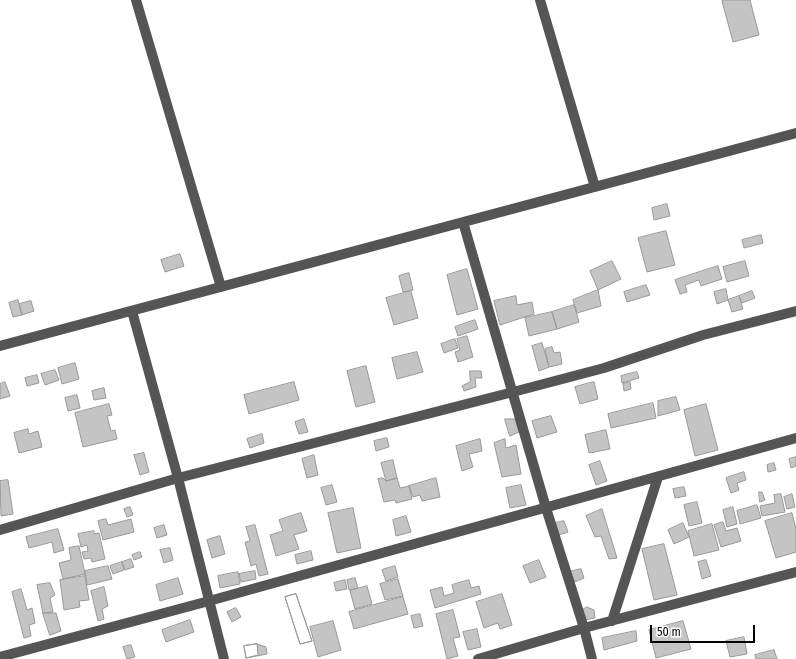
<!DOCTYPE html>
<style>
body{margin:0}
#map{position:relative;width:796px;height:659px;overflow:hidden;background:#fff;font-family:"Fira Sans Condensed",sans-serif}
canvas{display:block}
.scale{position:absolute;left:650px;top:625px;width:105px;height:18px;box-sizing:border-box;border:2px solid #000;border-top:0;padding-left:5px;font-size:12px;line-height:14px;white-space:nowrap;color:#000;-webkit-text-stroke:3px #fff;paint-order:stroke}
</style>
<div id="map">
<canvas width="796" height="659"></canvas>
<div class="scale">50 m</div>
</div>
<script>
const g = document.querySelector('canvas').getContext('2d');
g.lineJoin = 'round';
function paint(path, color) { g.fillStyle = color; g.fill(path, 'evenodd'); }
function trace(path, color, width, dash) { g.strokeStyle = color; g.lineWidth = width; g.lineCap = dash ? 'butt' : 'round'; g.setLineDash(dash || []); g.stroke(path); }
const building = new Path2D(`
 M 725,0 L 750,0 L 759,35 L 733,42 L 722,1 Z
 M 667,204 L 670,216 L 654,220 L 652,208 Z
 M 666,231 L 675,265 L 647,272 L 638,238 Z
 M 761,235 L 763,243 L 744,248 L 742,240 Z
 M 180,254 L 184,266 L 165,272 L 161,260 Z
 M 612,261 L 621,279 L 598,290 L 590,271 Z
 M 745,261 L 749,276 L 727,282 L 723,267 Z
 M 718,266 L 722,279 L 701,286 L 699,280 L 685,285 L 687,292 L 680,294 L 675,280 Z
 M 467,269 L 478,309 L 457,315 L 447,275 Z
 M 409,273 L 413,290 L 403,292 L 399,276 Z
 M 646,285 L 650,295 L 627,302 L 624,292 Z
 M 726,289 L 728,300 L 717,304 L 714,292 Z
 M 598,290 L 601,306 L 577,313 L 573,300 Z
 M 411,291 L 418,318 L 394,325 L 386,298 Z
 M 752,291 L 755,298 L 742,303 L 739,296 Z
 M 516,296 L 517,305 L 532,302 L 534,314 L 500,325 L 494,301 Z
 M 739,296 L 743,309 L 732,312 L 728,300 Z
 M 18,300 L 22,315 L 13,317 L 9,303 Z
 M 31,301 L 34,311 L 22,315 L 19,304 Z
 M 574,305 L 579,322 L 557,329 L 552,312 Z
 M 552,312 L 557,329 L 529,336 L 525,318 Z
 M 475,320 L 478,329 L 458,336 L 455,327 Z
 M 467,336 L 473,357 L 458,362 L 455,352 L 460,350 L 457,339 Z
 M 455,339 L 458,348 L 444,353 L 441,344 Z
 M 542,343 L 549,367 L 539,371 L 532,346 Z
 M 552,347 L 554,353 L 560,352 L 562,364 L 549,367 L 545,349 Z
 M 417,352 L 423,372 L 397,379 L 392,358 Z
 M 75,363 L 79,379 L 62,384 L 58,368 Z
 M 366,366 L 375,402 L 356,407 L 347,371 Z
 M 55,370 L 59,380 L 45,385 L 41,374 Z
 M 470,371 L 481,371 L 482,378 L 475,378 L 476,387 L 464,391 L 462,386 L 470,382 Z
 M 637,372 L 639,378 L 622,383 L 621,376 Z
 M 37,375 L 39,383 L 27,386 L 25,378 Z
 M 5,382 L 10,396 L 0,399 L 0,384 Z
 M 294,382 L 299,400 L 249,414 L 244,395 Z
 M 594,382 L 598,399 L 580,404 L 575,387 Z
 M 630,382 L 631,389 L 624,391 L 623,384 Z
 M 104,388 L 106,398 L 94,400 L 92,391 Z
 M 77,395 L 80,408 L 68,411 L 65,398 Z
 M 676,397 L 680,410 L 658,416 L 658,401 Z
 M 653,403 L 656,418 L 611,428 L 608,414 Z
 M 109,404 L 112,415 L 107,416 L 111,431 L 115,430 L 117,439 L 83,447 L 75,413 Z
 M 706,404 L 718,450 L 695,456 L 684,410 Z
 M 551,416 L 557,432 L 537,438 L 532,421 Z
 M 304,419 L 308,432 L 299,434 L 295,422 Z
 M 505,419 L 515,419 L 519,432 L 510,436 Z
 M 28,429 L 29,434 L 38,431 L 42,447 L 19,453 L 14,433 Z
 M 606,430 L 610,449 L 589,453 L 585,435 Z
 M 262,434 L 264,443 L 250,448 L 247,439 Z
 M 387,438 L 389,447 L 376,451 L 374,441 Z
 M 480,439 L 482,451 L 469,454 L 473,467 L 462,471 L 456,446 Z
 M 505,439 L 506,448 L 516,445 L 521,474 L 502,477 L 494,443 Z
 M 144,453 L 149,472 L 140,475 L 134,455 Z
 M 314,455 L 318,475 L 307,478 L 302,459 Z
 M 796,457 L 796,466 L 791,468 L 789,459 Z
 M 393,460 L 397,478 L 386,481 L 381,463 Z
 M 600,461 L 607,481 L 596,485 L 589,465 Z
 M 774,463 L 776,470 L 768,472 L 767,465 Z
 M 744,472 L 746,480 L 737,483 L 739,490 L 731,493 L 726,478 Z
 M 383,478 L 386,481 L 397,478 L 400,488 L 409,486 L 412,499 L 396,503 L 395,500 L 384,502 L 378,479 Z
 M 436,478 L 440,497 L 422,501 L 420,495 L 413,497 L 409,486 Z
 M 8,480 L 13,514 L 1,516 L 0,481 Z
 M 332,485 L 337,502 L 326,505 L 321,488 Z
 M 521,485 L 526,505 L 510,508 L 506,488 Z
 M 684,487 L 686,496 L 675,498 L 673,489 Z
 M 759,492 L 762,492 L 765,500 L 760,502 Z
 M 781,494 L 785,512 L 762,516 L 760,506 L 775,503 L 774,495 Z
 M 792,494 L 795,507 L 787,509 L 784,497 Z
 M 697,502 L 702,523 L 689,526 L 684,505 Z
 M 757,505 L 761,518 L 740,524 L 737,511 Z
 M 130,507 L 133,515 L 127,517 L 124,509 Z
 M 733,507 L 737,524 L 727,527 L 723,510 Z
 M 353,508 L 361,548 L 337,553 L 328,513 Z
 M 602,509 L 617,558 L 609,559 L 601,536 L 595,537 L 586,516 Z
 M 301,513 L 307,531 L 294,535 L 299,549 L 276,556 L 270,535 L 283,531 L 279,520 Z
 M 792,513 L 796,529 L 796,552 L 776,558 L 765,521 Z
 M 406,516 L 411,532 L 396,536 L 393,520 Z
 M 106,519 L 108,525 L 131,519 L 134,532 L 103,540 L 98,521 Z
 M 564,521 L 568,532 L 559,535 L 555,523 Z
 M 723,522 L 726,531 L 737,528 L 741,541 L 721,547 L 714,525 Z
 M 683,523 L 689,537 L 674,544 L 668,530 Z
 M 712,524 L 719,550 L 694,556 L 688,531 Z
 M 164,525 L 167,535 L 157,538 L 154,528 Z
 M 255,525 L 268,574 L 259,576 L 256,564 L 251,566 L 245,542 L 250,541 L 246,527 Z
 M 58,529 L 64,550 L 54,553 L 52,542 L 29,548 L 26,537 Z
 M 94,531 L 94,534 L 99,533 L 105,559 L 92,562 L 91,558 L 84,559 L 82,552 L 88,551 L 87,545 L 81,547 L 78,534 Z
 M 220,536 L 225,554 L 212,558 L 207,540 Z
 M 664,544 L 677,595 L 654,600 L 642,549 Z
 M 79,546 L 85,574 L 63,579 L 59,563 L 71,560 L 69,548 Z
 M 170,548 L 173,560 L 164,563 L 160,550 Z
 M 311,551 L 313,560 L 297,564 L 295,555 Z
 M 140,552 L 142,557 L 134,560 L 132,555 Z
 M 131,559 L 134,567 L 125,570 L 122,562 Z
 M 539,560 L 546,577 L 530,583 L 523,566 Z
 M 706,560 L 711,576 L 702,579 L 698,562 Z
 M 122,562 L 124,570 L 113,574 L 110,566 Z
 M 108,566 L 112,579 L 87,585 L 85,571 Z
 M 395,566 L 398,577 L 386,581 L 382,570 Z
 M 581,569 L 584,578 L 572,583 L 569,572 Z
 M 255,571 L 256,579 L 241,582 L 239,574 Z
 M 238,572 L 240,584 L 220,588 L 218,576 Z
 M 85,576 L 89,600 L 79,601 L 80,607 L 64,610 L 60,580 Z
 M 178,578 L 183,594 L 160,601 L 156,585 Z
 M 355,578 L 358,588 L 349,590 L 347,580 Z
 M 398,579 L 403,596 L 385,600 L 380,584 Z
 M 345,580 L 347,589 L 336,591 L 334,583 Z
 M 469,580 L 471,588 L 479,586 L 481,594 L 435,608 L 430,590 L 442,587 L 444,596 L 454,593 L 452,585 Z
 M 50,583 L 55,595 L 50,598 L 53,612 L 43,613 L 37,585 Z
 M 367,586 L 372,604 L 355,609 L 350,591 Z
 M 104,587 L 108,606 L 102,609 L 104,619 L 98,621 L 91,591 Z
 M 21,589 L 27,610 L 32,608 L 35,623 L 29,625 L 31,636 L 24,638 L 12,592 Z
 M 296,594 L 312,641 L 300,644 L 285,597 Z
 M 296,594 L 312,641 L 300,644 L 285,597 Z
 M 502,594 L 512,625 L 500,629 L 498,623 L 484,628 L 476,602 Z
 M 403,597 L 408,614 L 354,629 L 349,612 Z
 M 587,607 L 594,610 L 595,618 L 584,620 L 581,611 Z
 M 236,608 L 241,617 L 232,622 L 227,612 Z
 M 453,610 L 460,637 L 453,638 L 458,656 L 447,659 L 436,614 Z
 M 43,613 L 56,613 L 61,631 L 50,635 Z
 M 420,614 L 423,626 L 414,628 L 411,616 Z
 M 190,620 L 194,632 L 166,642 L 162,630 Z
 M 333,621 L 341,650 L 318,657 L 310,627 Z
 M 683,621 L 691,649 L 656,658 L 649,630 Z
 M 477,629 L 481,647 L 468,650 L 463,632 Z
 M 636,631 L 637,641 L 604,650 L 602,638 Z
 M 744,637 L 747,654 L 730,657 L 726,641 Z
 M 257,644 L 258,655 L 246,658 L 244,646 Z
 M 257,644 L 266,647 L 267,654 L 246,658 L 244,646 Z
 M 131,645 L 135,657 L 127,659 L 123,647 Z
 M 774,650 L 777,659 L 756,659 L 755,655 Z`);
paint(building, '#c4c4c4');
trace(building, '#999', 1);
trace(new Path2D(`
 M 136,0 L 221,287
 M 540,0 L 595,187
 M 463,222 L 546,508 L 584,628 L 592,659
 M 132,311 L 178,478 L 224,659
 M 0,346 L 796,133
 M 0,530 L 178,478 L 513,392 L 604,368 L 703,335 L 796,311
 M 612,621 L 658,477
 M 0,657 L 209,601 L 796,438
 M 478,659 L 584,628 L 796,572`), '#555', 10);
</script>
